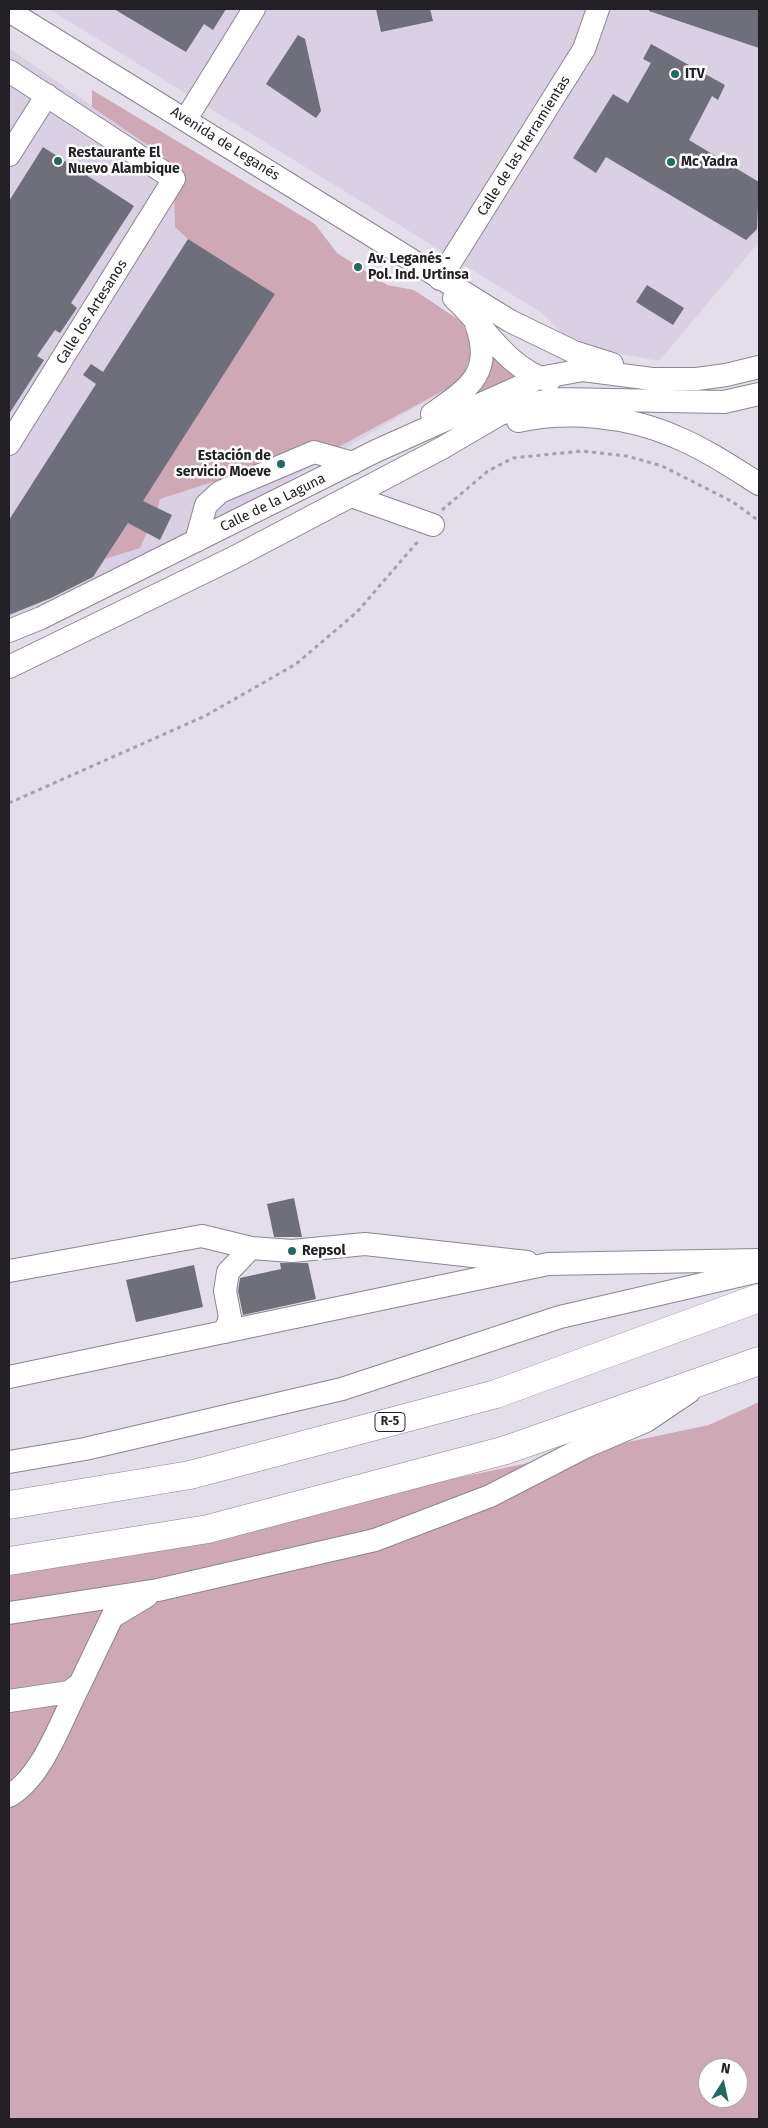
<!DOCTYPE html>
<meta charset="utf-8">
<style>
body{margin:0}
#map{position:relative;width:768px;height:2128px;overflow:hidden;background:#e4deea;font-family:"Fira Sans",sans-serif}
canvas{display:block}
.frame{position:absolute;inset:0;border:10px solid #222025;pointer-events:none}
.north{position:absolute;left:698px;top:2058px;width:50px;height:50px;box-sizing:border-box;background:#fff;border:1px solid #a7a6a8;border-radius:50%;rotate:10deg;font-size:14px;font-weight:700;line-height:20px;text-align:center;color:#222025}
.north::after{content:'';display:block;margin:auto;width:18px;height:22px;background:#206a62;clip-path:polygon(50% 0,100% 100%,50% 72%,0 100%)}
</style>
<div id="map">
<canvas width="768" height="2128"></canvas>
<div class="frame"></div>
<div class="north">N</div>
</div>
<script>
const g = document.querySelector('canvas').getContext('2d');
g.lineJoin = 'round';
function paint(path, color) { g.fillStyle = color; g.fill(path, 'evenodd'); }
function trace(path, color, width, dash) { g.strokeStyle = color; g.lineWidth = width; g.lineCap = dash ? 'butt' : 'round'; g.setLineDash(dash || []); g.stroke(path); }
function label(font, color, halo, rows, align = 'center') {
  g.font = font + ' "Fira Sans",sans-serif'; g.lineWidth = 5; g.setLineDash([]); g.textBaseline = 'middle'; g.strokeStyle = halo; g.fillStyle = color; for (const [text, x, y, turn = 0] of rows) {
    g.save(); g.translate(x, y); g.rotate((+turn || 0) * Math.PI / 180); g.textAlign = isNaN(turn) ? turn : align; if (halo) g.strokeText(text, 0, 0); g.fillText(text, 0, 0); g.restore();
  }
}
paint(new Path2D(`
 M 49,9 L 759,9 L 759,242 L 659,361 L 611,352 L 563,334 L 542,313 Z
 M 9,48 L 474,374 L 106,585 L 9,628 Z`), '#d9d0e3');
paint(new Path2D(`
 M 92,90 L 315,224 L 337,253 L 387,285 L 414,290 L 462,322 L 473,350 L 461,381 L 329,452 L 302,444 L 237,474 L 160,499 L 158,508 L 140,548 L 105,559 L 275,294 L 188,239 L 175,227 L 174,179 L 165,157 L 92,107 Z
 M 491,353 L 522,379 L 470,400 L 489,375 Z
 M 759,1402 L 759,2119 L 9,2119 L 9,1572 L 709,1425 ZM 708,2068 L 738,2068 L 738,2098 L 708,2098 Z`), '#cea8b5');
paint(new Path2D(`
 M 114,9 L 226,9 L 213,30 L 204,24 L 186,52 Z
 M 376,9 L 430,9 L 433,21 L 381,32 Z
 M 649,9 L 759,9 L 759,48 L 649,11 Z
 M 298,35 L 305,39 L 321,111 L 316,118 L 266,84 Z
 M 651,44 L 725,85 L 718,100 L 712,96 L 689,140 L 759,182 L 757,229 L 746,240 L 606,157 L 596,173 L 573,158 L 613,94 L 628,103 L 651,63 L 643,59 Z
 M 43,147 L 134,206 L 71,303 L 77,308 L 60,333 L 55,330 L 37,356 L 44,360 L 9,414 L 9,201 Z
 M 188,239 L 275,294 L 143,501 L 172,515 L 160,540 L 128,523 L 93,577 L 51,598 L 9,615 L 9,520 L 96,384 L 83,375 L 91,364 L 103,372 Z
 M 647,285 L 684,308 L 673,325 L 636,302 Z
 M 294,1198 L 302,1237 L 274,1237 L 267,1204 Z
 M 280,1263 L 308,1263 L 316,1299 L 243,1315 L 238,1291 L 240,1278 L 281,1269 Z
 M 194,1265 L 203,1307 L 136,1322 L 126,1280 Z`), '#6e6f7a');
const minor = new Path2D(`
 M 9,11 L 510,321 L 574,352 L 612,364
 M 9,71 L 174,179 L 9,444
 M 186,119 L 254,9
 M 9,155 L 47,95
 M 440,279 L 584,49 L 598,9
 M 454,298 C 486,327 505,367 549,381
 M 432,414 C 469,388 494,373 476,324
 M 518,421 C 568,410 629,416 676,437 C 705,449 732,467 759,484
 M 351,496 L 433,525
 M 196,541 L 206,505 L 220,492 L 314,452 L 353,463
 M 9,631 L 41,618 L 376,451 L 539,378 L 583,370 L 652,379 L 697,379 L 726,375 L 759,367
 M 9,667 L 233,558 L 442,448 L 500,414 L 533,403 L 557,399 L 724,402 L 759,394
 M 9,1271 L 202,1236 L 251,1248 L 292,1251 L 365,1244 L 527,1262
 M 225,1332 L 230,1317 L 225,1291 L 228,1272 L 251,1248
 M 9,1377 L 548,1264 L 759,1260
 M 9,1462 L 85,1449 L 342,1389 L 560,1317 L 759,1271
 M 9,1613 L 158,1590 L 375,1540 L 490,1496 L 587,1446 L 646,1421 L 689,1392
 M 9,1701 L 69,1692 L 80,1684 L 112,1617 L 147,1596
 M 9,1796 C 43,1777 62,1718 80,1684`);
const highway = new Path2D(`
 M 9,1505 L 190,1475 L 496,1394 L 759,1298
 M 9,1561 L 208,1529 L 506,1450 L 759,1361`);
trace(minor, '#8b8590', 24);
trace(highway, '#8b8590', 29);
trace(new Path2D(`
 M 442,510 L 488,471 L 513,458 L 582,451 L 627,456 L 662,466 L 733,502 L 759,521
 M 9,803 L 205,716 L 296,664 L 357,612 L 420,539`), '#a4a0a9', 3, [4, 4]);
trace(minor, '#fff', 22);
trace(highway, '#fff', 28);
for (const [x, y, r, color] of [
 [675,74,5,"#206a62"],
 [58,161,5,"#206a62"],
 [671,162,5,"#206a62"],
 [358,267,5,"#206a62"],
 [281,464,5,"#206a62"],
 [292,1251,5,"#206a62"]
]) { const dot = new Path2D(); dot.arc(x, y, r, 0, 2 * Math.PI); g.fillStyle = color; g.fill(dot); trace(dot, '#fff', 2); }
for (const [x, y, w] of [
 [390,1422,30]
]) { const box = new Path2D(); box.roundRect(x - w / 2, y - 9.5, w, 19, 4); g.fillStyle = '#fff'; g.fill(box); trace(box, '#222025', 1); }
label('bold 12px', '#222025', null, [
 ["R-5",390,1422]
]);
label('bold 14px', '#222025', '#fff', [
 ["ITV",685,74],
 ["Restaurante El",68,153],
 ["Nuevo Alambique",68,169],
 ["Mc Yadra",681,162],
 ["Av. Leganés -",368,259],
 ["Pol. Ind. Urtinsa",368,275],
 ["Estación de",271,456,"right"],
 ["servicio Moeve",271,472,"right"],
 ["Repsol",302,1251]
], 'left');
label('14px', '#222025', '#fff', [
 ["Avenida de Leganés",225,144,32],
 ["Calle de las Herramientas",524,146,-58],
 ["Calle los Artesanos",92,312,-58],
 ["Calle de la Laguna",273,503,-26]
]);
</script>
